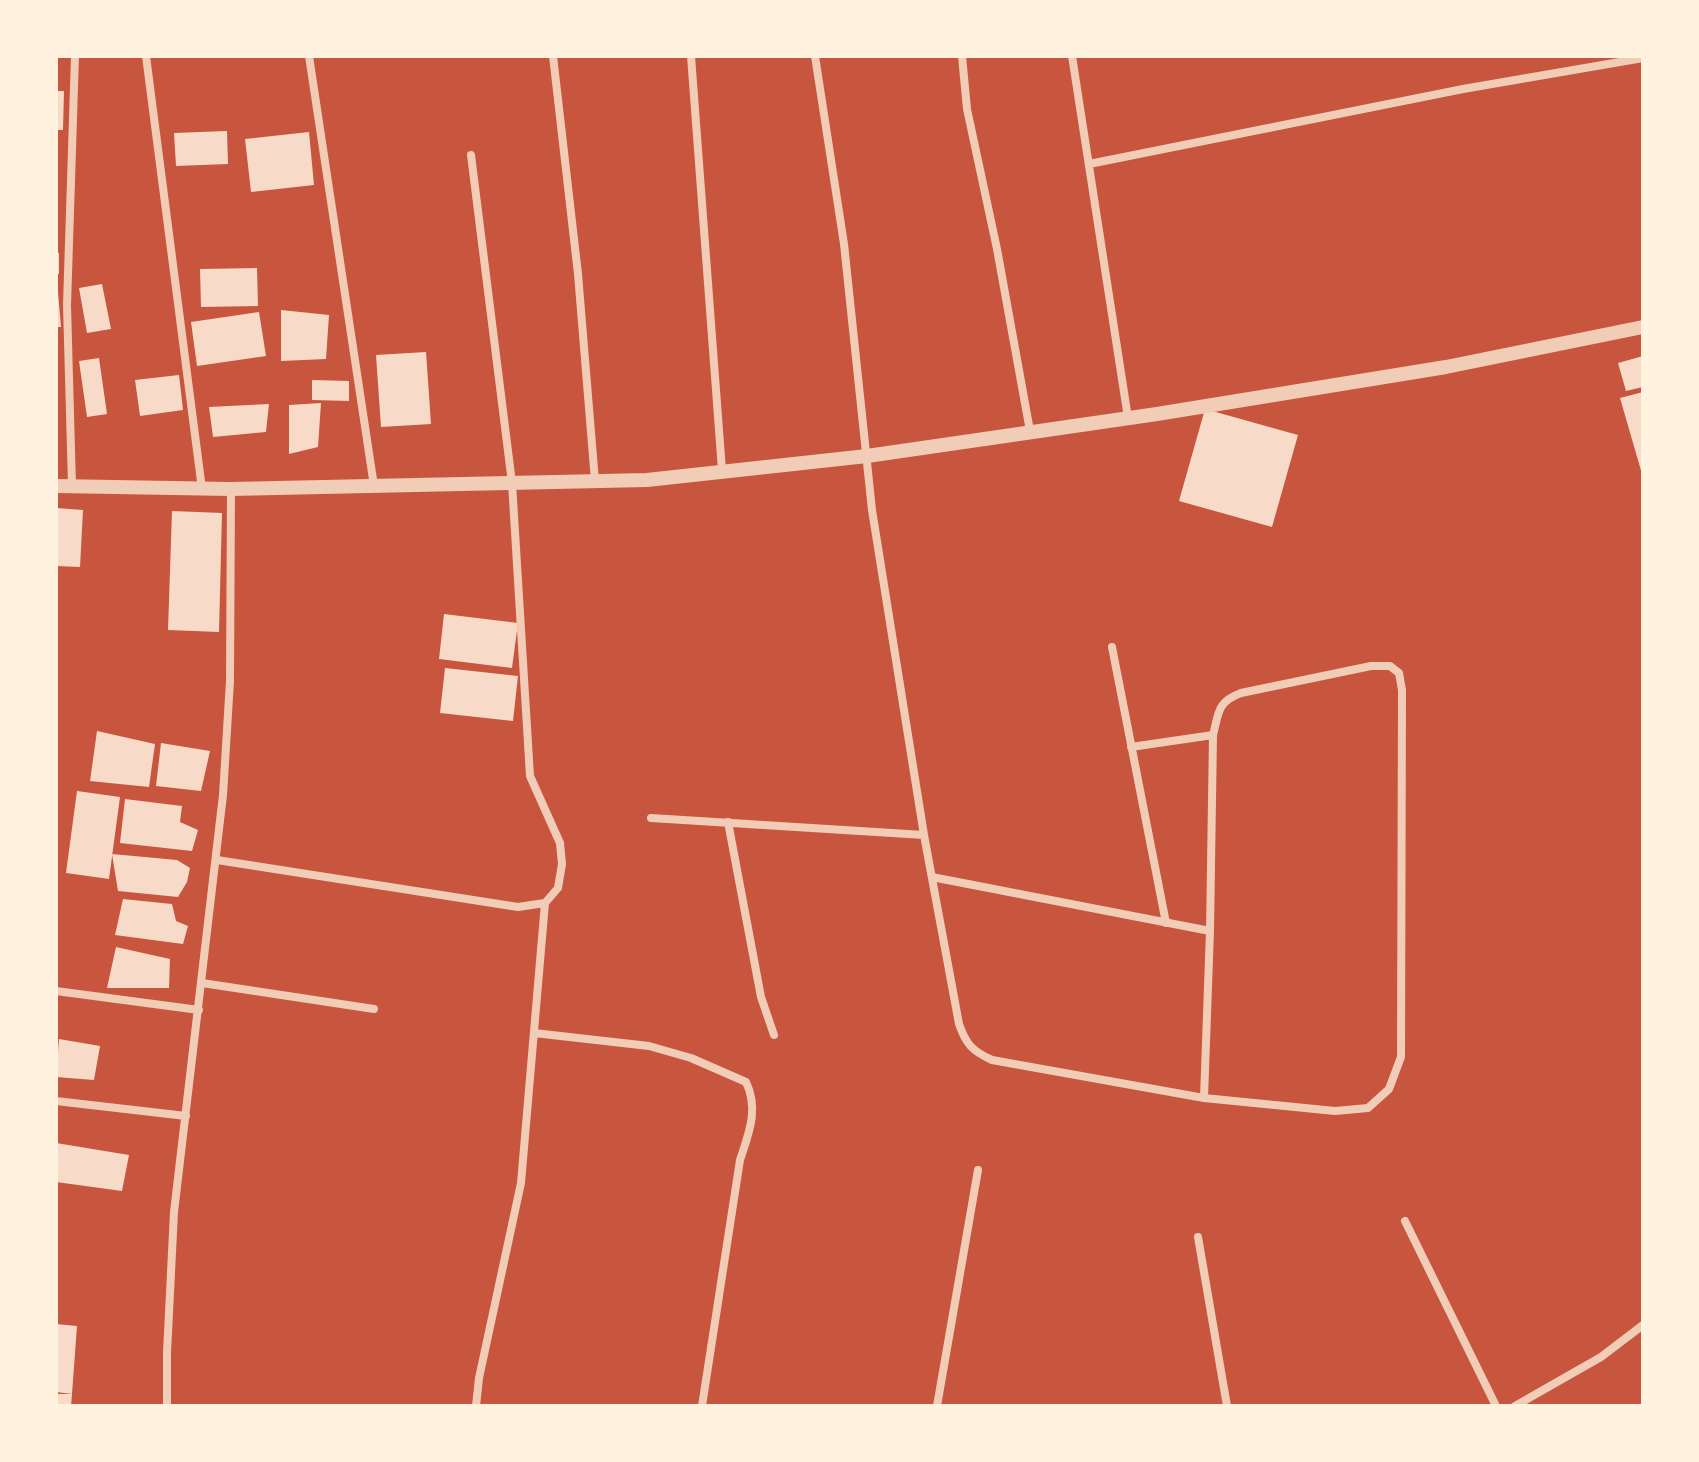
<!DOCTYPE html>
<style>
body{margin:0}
#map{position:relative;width:1699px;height:1462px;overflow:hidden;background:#c8553d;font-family:Jost,sans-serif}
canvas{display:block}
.frame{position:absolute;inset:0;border:58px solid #fff3e0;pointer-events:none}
</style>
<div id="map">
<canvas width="1699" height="1462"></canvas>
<div class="frame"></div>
</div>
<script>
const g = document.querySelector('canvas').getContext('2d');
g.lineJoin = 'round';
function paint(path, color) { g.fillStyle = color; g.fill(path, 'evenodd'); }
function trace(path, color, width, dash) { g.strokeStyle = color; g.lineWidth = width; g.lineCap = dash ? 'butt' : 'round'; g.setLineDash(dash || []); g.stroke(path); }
paint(new Path2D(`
 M 56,91 L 64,91 L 63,130 L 56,130 Z
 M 227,131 L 228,164 L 176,166 L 174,133 Z
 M 309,132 L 314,185 L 251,192 L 245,139 Z
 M 56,253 L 59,253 L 59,274 L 56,274 Z
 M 257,268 L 258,306 L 201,307 L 200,269 Z
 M 102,284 L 111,329 L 87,333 L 79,288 Z
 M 56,292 L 58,292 L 61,327 L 56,327 Z
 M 281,310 L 329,315 L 326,359 L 281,361 Z
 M 259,312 L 266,356 L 197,366 L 191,322 Z
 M 426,352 L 431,424 L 381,427 L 376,355 Z
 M 1643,356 L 1643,387 L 1626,391 L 1618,363 Z
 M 99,358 L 107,414 L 87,417 L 79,361 Z
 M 179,375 L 183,410 L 140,416 L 135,380 Z
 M 312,380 L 349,381 L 349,401 L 312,400 Z
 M 1643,392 L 1643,474 L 1642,474 L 1620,398 Z
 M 321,403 L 318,447 L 289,454 L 289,405 Z
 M 269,404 L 266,432 L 213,437 L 209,407 Z
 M 1205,409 L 1298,435 L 1272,527 L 1179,501 Z
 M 56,508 L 83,510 L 80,567 L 56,566 Z
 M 172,511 L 222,513 L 219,632 L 168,630 Z
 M 444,614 L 518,623 L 512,668 L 439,659 Z
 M 445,668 L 518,676 L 513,721 L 440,713 Z
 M 97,731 L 155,744 L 149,787 L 90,781 Z
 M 161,743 L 210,751 L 201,791 L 156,786 Z
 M 77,791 L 120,797 L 109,879 L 66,873 Z
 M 125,799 L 182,806 L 180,822 L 198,830 L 192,851 L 120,843 Z
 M 112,854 L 177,860 L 190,868 L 187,882 L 178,897 L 118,891 Z
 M 123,899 L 172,904 L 176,921 L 188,926 L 183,944 L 115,935 Z
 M 116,947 L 170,959 L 169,988 L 107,988 Z
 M 59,1039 L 100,1046 L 94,1080 L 56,1077 Z
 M 56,1143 L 129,1155 L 122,1191 L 56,1182 Z
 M 56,1324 L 77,1326 L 72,1394 L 56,1392 Z
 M 56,1394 L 72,1394 L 71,1406 L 56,1406 Z`), '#f7dbc8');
trace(new Path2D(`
 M 146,56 L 202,489
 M 309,56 L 374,486
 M 553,56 L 578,274 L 595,481
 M 691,56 L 722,470
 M 815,56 L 844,244 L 872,510 L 924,835 L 959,1024 C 966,1044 972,1051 992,1060 L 1204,1098 L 1335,1111 L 1368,1108 L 1389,1089 L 1401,1057 L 1402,690 L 1399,673 L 1390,666 L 1371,666 L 1241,693 C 1217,702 1219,712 1213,735 L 1210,931 L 1204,1098
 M 962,56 L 967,109 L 997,249 L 1030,431
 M 1072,56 L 1128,418
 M 1089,164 L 1463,89 L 1643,58
 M 72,486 L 67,305 L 75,56
 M 1112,647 L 1166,923
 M 1131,747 L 1213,735
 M 651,818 L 924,835
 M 728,822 L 761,997 L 774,1035
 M 217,860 L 518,907 L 545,903 L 558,888 L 562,864 L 560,843 L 530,776 L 512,483 L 471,155
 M 932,877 L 1210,931
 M 202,983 L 374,1009
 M 56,991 L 199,1010
 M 534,1033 L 649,1046 L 691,1058 L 746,1082 C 759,1109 749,1133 740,1160 L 702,1406
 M 56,1101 L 186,1116
 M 1405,1221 L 1496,1406
 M 1198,1237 L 1227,1406
 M 167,1406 L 167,1353 L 174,1212 L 223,795 L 230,681 L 231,489
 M 476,1406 L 479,1378 L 521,1183 L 545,903
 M 937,1406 L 978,1170
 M 1515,1406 L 1601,1357 L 1643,1325`), '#f1ccb7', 8);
trace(new Path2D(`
 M 56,486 L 231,489 L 647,480 L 867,456 L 1157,414 L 1446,367 L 1643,327`), '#f1ccb7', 14);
</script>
